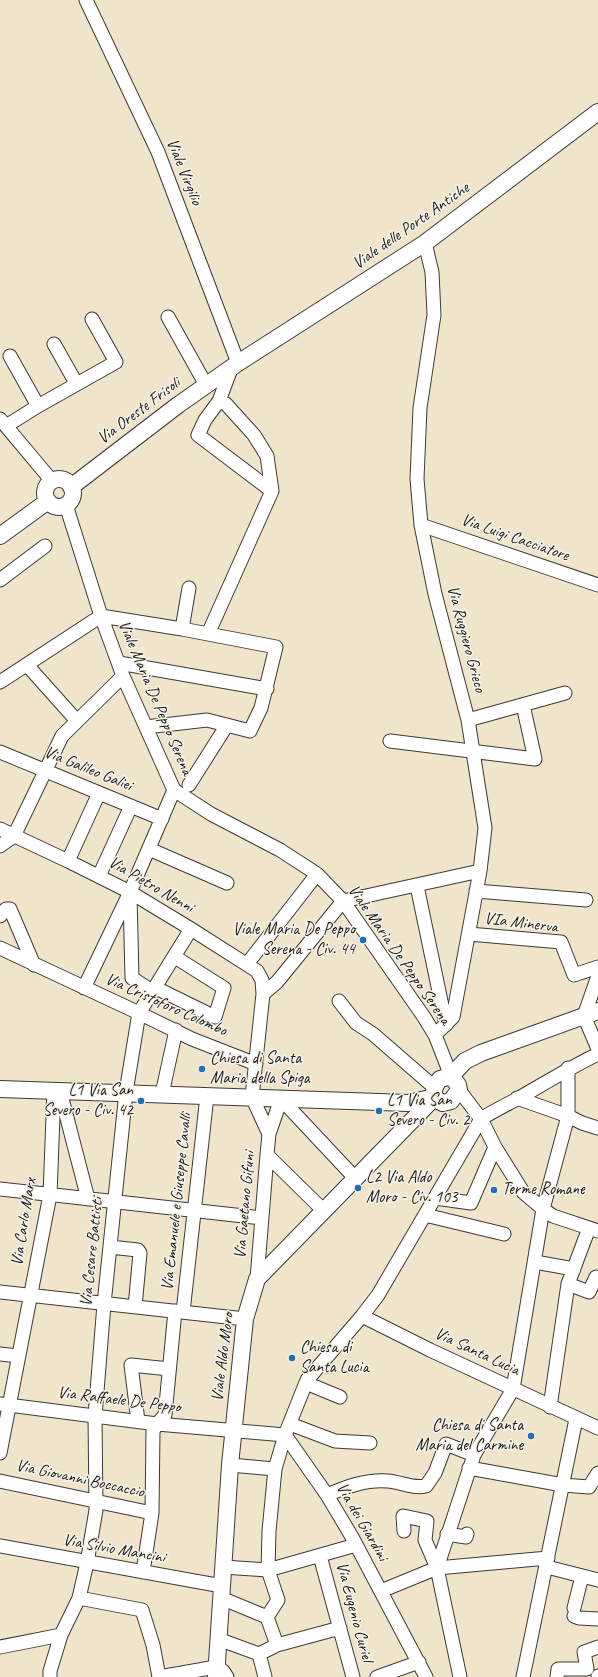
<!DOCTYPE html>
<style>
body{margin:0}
canvas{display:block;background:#f0e5ca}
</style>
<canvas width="598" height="1677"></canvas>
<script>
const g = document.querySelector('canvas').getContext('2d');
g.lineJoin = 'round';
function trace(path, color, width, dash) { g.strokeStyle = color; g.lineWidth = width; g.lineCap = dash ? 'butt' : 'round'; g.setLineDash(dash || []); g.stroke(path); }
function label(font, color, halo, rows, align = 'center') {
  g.font = font + ' Caveat,sans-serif'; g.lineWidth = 3; g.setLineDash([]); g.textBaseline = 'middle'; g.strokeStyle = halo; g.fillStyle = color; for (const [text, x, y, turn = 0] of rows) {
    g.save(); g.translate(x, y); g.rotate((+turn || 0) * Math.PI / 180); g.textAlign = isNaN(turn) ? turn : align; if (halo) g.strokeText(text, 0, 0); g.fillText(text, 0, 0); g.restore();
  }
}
const minor = new Path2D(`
 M 86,0 L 158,152 L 238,363
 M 425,243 L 432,272 L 434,315 L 420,408 L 417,479 L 421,525 L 435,594 L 468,720 L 485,828 L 480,871 L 453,1017 L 435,1035
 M 168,317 L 206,385
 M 54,344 L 76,383
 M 10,356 L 38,406
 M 219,401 L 205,420 L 198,435 L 272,491
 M 0,419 L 52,481
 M 6,426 L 38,406 L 116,362 L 92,319
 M 66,505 L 101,616 L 123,676 L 174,790 L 211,814 L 280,850 L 317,874 L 343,901 L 424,1017 L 435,1035 L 451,1076
 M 421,525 L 598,585
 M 0,580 L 45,546
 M 182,629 L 189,588
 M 208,634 L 272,491 L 267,456 L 254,435 L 226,404 L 219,401 L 231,369
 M 119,663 L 267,689
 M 27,665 L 77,721
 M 0,682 L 101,616 L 182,629 L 276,647 L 261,708 L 250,731 L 207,720 L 146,727
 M 468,720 L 565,693
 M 390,741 L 535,759 L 523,705
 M 0,752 L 162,819
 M 189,785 L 227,725
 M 0,829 L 68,861 L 130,892 L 191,929 L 257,971 L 262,980 L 263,994 L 252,1097 L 269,1134
 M 0,846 L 14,836 L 62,736 L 123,676
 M 149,849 L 227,883
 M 68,861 L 99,793
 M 99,876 L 131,806
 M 417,886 L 446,1025
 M 476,891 L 586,900
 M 130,896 L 132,978 L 153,992
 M 0,916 L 6,909 L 10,909 L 34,965
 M 469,934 L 561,942 L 574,975 L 598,967
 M 0,948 L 139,1013 L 192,1039 L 256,1064
 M 247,964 L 317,874
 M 598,976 L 584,1016 L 598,1049
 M 84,988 L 130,892 L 174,790
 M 156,988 L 215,1017 L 224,988 L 175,957
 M 263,994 L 277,982 L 343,901 L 480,871
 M 339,1001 L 356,1023 L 373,1034 L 434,1087
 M 459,1090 L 481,1119 L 495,1147 L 523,1192 L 543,1209 L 553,1216 L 598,1231
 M 60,1091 L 88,1199
 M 162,1094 L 176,1030
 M 517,1098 L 568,1116 L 582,1123 L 598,1128
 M 267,1155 L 324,1211
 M 0,1189 L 262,1218
 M 435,1198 L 471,1203 L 495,1147
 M 425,1215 L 504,1234
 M 110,1247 L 138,1250 L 140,1253 L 135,1307
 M 535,1262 L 574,1269
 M 257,1279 L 267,1155 L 269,1134 L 281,1099 L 356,1179
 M 568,1284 L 589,1292 L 596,1277
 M 0,1292 L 245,1319
 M 183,1312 L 207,1096
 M 362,1316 L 430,1350 L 598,1428
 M 0,1354 L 18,1356
 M 306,1383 L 340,1397
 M 0,1404 L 157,1424 L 285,1435 L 327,1495 L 352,1537 L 426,1677
 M 550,1407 L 568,1284 L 589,1228
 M 138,1421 L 131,1365 L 169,1369
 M 290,1424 L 335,1441 L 370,1443
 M 0,1453 L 50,1195 L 54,1090
 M 230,1465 L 275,1469
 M 469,1468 L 563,1485 L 589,1487 L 598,1473
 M 0,1481 L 152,1513
 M 327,1495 C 346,1487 366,1479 388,1481 C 401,1482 412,1489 426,1486 L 435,1473 L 446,1444 L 474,1455
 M 404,1531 L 403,1516 L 427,1521 L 425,1540 L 437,1568
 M 447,1534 L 466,1537 L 467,1534
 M 0,1546 L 222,1586
 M 320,1556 L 353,1677
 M 223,1567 L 268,1570 L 356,1545
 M 547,1567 L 598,1580
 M 143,1572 L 152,1513 L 153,1431 L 157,1424 L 165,1415 L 175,1311
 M 381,1591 L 437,1568 L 548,1558
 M 79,1598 L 142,1610 L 153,1645 L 159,1677 L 216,1667 L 223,1671 L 227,1677
 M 221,1598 L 267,1617
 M 574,1608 L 582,1576
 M 574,1616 L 579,1618 L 598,1619
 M 218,1639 L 259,1654
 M 277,1645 L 267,1617 L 278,1600 L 268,1570 L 269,1531 L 275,1469 L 285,1435 L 307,1380 L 362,1316 L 378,1295 L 481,1119 C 493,1111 506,1105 519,1098 C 545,1083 571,1067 598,1054
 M 0,1647 L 61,1635
 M 259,1654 L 277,1645 L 340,1628
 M 259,1654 L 265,1677
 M 50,1677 L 50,1671 L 61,1635 L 79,1598 L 87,1563 L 96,1510 L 95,1416 L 104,1304 L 126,1092 L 139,1013 L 191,929
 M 377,1677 L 419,1662
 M 460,1677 L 437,1568 L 474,1455 L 513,1389 L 543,1209 L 568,1116 L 568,1068
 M 523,1677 L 576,1419
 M 557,1677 L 558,1669 L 587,1669 L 584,1652 L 598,1647
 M 598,1677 L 598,1676`);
const major = new Path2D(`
 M45 493a14 14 0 1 1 28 0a14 14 0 1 1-28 0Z
 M 71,487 L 178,405 L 238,363 L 425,243 L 598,112
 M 0,536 L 48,501
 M 451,1076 L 465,1061 L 481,1053 L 598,1011
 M 451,1076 L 458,1085 L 459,1090 L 451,1101 L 443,1103 C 430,1098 433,1087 440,1079 Z
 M 0,1089 L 408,1103 L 435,1097
 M 216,1677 L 230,1465 L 245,1319 L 257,1279 L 435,1097`);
trace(minor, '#3c3a36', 15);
trace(major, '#3c3a36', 18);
trace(minor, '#fff', 13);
trace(major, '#fff', 16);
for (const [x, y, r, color] of [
 [363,940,4,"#1f6fb2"],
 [202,1069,4,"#1f6fb2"],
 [141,1101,4,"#1f6fb2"],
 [379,1111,4,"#1f6fb2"],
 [358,1188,4,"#1f6fb2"],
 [494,1190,4,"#1f6fb2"],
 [292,1358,4,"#1f6fb2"],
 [531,1436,4,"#1f6fb2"]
]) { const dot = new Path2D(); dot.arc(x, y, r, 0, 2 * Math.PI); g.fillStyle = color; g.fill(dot); trace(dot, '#f7f3e8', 1.5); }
label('17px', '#1c1c1c', '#f7f3e8', [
 ["Viale Virgilio",184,172,68],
 ["Viale delle Porte Antiche",411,226,-35],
 ["Via Oreste Frisoli",139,411,-37],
 ["Via Luigi Cacciatore",515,538,19],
 ["Via Ruggiero Grieco",466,639,75],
 ["Viale Maria De Peppo Serena",155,698,67],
 ["Via Galileo Galiei",88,769,22],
 ["Via Pietro Nenni",151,885,30],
 ["VIa Minerva",521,923,7],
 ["Viale Maria De Peppo Serena",399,955,55],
 ["Via Cristoforo Colombo",166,1005,24],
 ["Via Emanuele e Giuseppe Cavalli",177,1202,-84],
 ["Via Gaetano Gifuni",245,1205,-85],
 ["Via Carlo Marx",24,1222,-81],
 ["Via Cesare Battisti",92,1252,-84],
 ["Via Santa Lucia",477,1352,25],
 ["Viale Aldo Moro",223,1357,-83],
 ["Via Raffaele De Peppo",119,1400,7],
 ["Via Giovanni Boccaccio",80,1479,12],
 ["Via dei Giardini",362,1522,60],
 ["Via Silvio Mancini",114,1549,10],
 ["Via Eugenio Curiel",354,1612,75]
]);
label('17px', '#1c1c1c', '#f7f3e8', [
 ["Viale Maria De Peppo",355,930,"right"],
 ["Serena - Civ. 44",355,950,"right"],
 ["Chiesa di Santa",210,1059],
 ["Maria della Spiga",210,1079],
 ["L1 Via San",133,1091,"right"],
 ["Severo - Civ. 42",133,1111,"right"],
 ["L1 Via San",387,1101],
 ["Severo - Civ. 2",387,1121],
 ["L2 Via Aldo",366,1178],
 ["Moro - Civ. 103",366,1198],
 ["Terme Romane",502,1190],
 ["Chiesa di",300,1348],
 ["Santa Lucia",300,1368],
 ["Chiesa di Santa",523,1426,"right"],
 ["Maria del Carmine",523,1446,"right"]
], 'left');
</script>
